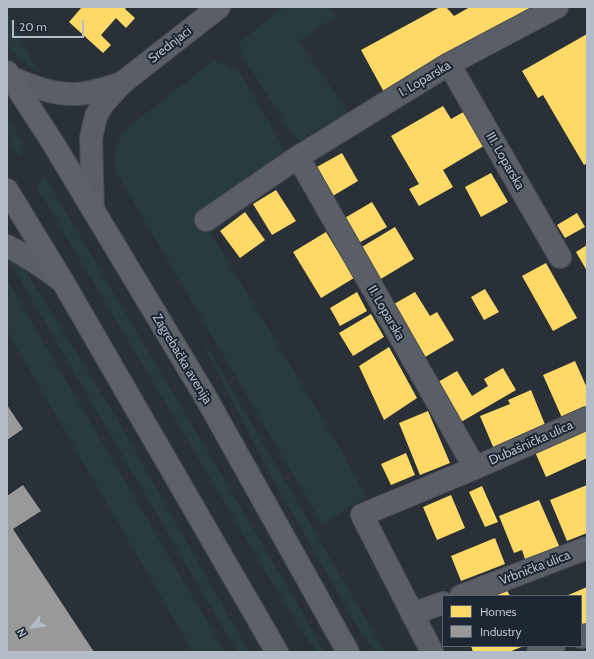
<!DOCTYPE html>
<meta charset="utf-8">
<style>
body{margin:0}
#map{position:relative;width:594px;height:659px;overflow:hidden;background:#2a3038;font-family:Cabin,sans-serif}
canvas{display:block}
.frame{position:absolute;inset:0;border:8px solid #b4bcc9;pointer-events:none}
.legend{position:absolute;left:442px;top:595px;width:140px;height:52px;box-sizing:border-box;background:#1d2633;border:1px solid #59626f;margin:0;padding:5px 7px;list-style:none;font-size:12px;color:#b4bcc9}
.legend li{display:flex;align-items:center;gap:8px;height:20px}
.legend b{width:20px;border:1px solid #59626f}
.north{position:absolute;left:12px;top:607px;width:40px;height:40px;-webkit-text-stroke:3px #1d2633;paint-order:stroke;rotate:240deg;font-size:11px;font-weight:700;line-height:16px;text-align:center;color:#b4bcc9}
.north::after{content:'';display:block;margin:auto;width:14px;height:18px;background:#b4bcc9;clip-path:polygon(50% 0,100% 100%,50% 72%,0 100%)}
.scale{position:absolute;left:12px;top:20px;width:72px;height:18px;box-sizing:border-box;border:2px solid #b4bcc9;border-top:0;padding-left:5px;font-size:12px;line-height:14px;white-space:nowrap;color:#b4bcc9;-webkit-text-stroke:3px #1d2633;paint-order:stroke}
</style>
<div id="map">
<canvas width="594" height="659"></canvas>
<div class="frame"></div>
<ul class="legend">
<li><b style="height:11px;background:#ffd966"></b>Homes</li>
<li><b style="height:11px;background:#999"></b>Industry</li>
</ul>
<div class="north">N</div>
<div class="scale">20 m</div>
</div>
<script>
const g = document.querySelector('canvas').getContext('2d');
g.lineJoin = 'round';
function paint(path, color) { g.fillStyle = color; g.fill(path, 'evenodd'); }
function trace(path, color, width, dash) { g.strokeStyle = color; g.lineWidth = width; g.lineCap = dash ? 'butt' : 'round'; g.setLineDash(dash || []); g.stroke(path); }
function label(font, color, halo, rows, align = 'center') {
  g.font = font + ' Cabin,sans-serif'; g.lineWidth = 4; g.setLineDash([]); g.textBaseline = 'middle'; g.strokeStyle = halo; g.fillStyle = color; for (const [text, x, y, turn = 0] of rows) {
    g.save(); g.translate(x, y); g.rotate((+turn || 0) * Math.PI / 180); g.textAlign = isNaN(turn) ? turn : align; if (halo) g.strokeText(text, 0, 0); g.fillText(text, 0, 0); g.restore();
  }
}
paint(new Path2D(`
 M 284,7 L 330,7 L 336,16 L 299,41 L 348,112 L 304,138 L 298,140 L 294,138 L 240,52 L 243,50 L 238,43 Z
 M 7,12 L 38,72 C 29,67 9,52 7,41 C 6,32 7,21 7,12 Z
 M 214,60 L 239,71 L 285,150 L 285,155 L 200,215 L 341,450 L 366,497 L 322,524 L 116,172 C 113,152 115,144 127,128 Z
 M 7,117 L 25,146 L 19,157 L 7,138 Z
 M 44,175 L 292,594 L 324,652 L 316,652 L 277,591 L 36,186 Z
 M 7,257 L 15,262 L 26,271 L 39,292 L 116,417 L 249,652 L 237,652 Z
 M 7,280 L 13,290 L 225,652 L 193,652 L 7,331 Z
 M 204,346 L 207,347 L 385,652 L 376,652 L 361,633 L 272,478 Z`), '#273a3e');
paint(new Path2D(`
 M 82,7 L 127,7 L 125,9 L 135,18 L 126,28 L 116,18 L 101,35 L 111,45 L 103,53 L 69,22 Z
 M 440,7 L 446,7 L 454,16 L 470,7 L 539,7 L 384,92 L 361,50 Z
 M 587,34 L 587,163 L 584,165 L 543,95 L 538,98 L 522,71 Z
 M 443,106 L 451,119 L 467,110 L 487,144 L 443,170 L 453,187 L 419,206 L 409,189 L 419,184 L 391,136 Z
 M 342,153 L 358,181 L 331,197 L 315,168 Z
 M 491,173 L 508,202 L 481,217 L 465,187 Z
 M 276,190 L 296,221 L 272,235 L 253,204 Z
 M 372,202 L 387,227 L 357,244 L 343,219 Z
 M 245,212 L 265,240 L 240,258 L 220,231 Z
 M 577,213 L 585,227 L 565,238 L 557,225 Z
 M 395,227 L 414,259 L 379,280 L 360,248 Z
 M 326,232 L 354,278 L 321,298 L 293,252 Z
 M 587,245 L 587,271 L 576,252 Z
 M 546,263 L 577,318 L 553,331 L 522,276 Z
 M 485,289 L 499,312 L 484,320 L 471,297 Z
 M 357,292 L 367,311 L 340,326 L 330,308 Z
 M 415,292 L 430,316 L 437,312 L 454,340 L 425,357 L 394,304 Z
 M 371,314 L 384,337 L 353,356 L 339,333 Z
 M 389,347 L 417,398 L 384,420 L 359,366 Z
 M 575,361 L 587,388 L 587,409 L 563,420 L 543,375 Z
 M 503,368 L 516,390 L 461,422 L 438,382 L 457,371 L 472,396 L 488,386 L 484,379 Z
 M 531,390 L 546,427 L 494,449 L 480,416 L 510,404 L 508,400 Z
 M 428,411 L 450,463 L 420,475 L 399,423 Z
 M 587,429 L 587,458 L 546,477 L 535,452 Z
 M 406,453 L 415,475 L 391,485 L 381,464 Z
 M 587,485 L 587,533 L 567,541 L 550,500 Z
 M 482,486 L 498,522 L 485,527 L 469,492 Z
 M 451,495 L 465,528 L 437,540 L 423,507 Z
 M 539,500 L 560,548 L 526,562 L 522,550 L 514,553 L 499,516 Z
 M 495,538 L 505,564 L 461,581 L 451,556 Z
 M 587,587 L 587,624 L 581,626 L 581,596 L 566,596 Z
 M 507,590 L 510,596 L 493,596 Z
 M 471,646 L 524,646 L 509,652 L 473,652 Z`), '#ffd966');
paint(new Path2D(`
 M 7,405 L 23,429 L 7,440 Z
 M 23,485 L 41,511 L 13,529 L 94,652 L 7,652 L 7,496 Z`), '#999');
const minor = new Path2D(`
 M 449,64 L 560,257
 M 10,77 C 31,86 54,95 77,94 C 92,93 107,88 122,83
 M 298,157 L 475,468
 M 93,210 L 91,138 L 96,116 L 103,104 L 122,83 L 219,7
 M 206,220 L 298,157 L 449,64 L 557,7
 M 7,246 C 28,256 45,268 63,282
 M 461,596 L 587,548
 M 412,614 L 443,603
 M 581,637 L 587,635
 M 432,652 L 362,515 L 475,468 L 587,418
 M 538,652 L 554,646`);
const major = new Path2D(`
 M 7,72 L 53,143 L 205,396 L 348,652
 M 7,190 L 63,282 L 277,652`);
trace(minor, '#484c53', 24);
trace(major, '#484c55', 24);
trace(minor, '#5a5e66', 22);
trace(major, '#5c6168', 22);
label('13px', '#b4bcc9', '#1d2633', [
 ["Srednjaci",170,45,-38],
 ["I. Loparska",425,79,-31],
 ["III. Loparska",505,161,60],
 ["II. Loparska",386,313,60],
 ["Zagrebačka avenija",182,359,59],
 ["Dubašnička ulica",531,443,-24],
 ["Vrbnička ulica",535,568,-21]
]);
</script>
